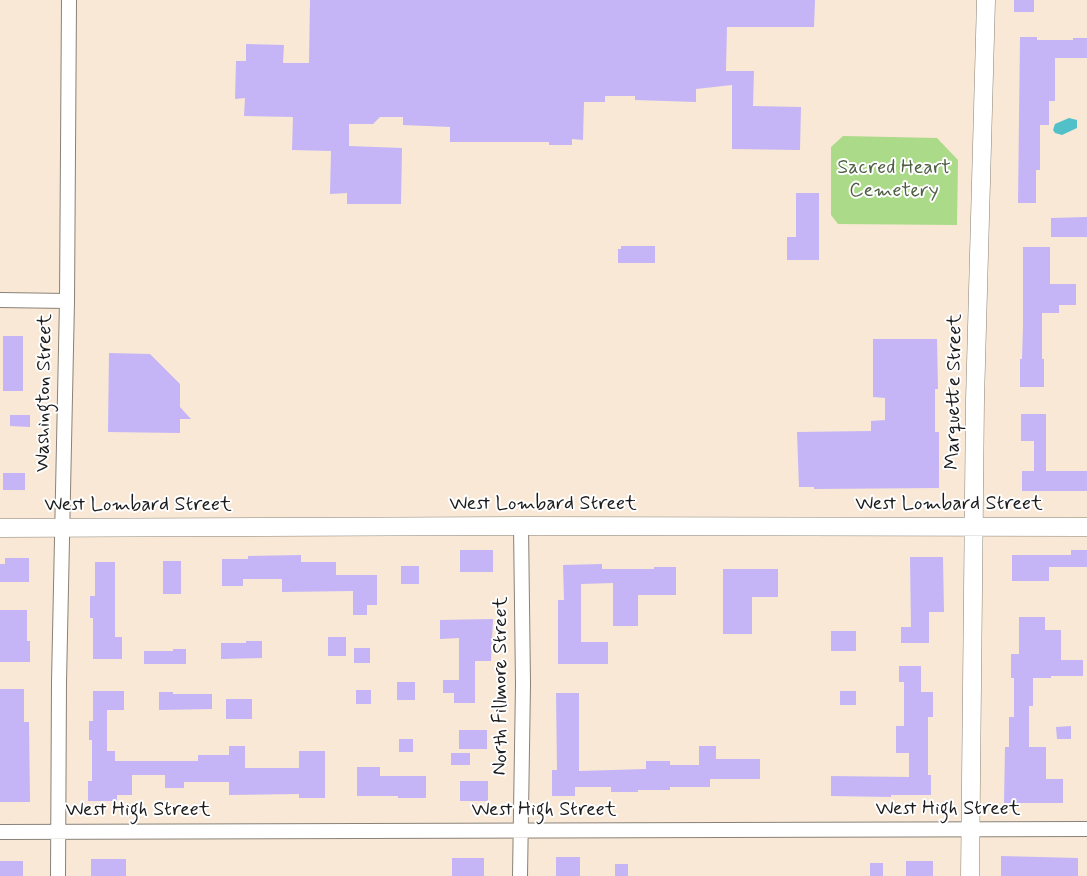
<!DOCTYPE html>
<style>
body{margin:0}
canvas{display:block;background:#f8e8d5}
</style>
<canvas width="1087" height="876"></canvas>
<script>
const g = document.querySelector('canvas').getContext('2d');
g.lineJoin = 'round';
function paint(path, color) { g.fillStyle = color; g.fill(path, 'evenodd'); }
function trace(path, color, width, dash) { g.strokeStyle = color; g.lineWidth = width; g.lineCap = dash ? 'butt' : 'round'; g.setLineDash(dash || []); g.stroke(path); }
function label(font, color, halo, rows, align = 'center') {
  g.font = font + ' Mynerve,sans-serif'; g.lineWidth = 4; g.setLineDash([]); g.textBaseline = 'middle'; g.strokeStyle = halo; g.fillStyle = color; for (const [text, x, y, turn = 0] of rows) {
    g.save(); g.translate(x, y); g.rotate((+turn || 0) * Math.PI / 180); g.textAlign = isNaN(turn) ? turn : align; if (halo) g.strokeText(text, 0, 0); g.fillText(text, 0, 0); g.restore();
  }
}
paint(new Path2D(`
 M 843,136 L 937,138 L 958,160 L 957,225 L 838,224 L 831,215 L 831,147 Z`), '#abdb89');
paint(new Path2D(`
 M 1069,118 L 1077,120 L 1077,128 L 1062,135 L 1055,133 L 1053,130 L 1055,124 Z`), '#52c0c8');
paint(new Path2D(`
 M 310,0 L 815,0 L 814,27 L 727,27 L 726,71 L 754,71 L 753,106 L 801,107 L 800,150 L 732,149 L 732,85 L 696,89 L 696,102 L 635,100 L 635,96 L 605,96 L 605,102 L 584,102 L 583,140 L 572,139 L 572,145 L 549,145 L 549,142 L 450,142 L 450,127 L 403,125 L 403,117 L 380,117 L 373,124 L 349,124 L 349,146 L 402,148 L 401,204 L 347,204 L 347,193 L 330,194 L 331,151 L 292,150 L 293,117 L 244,116 L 245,98 L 235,99 L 236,61 L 246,61 L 246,44 L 284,45 L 283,63 L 309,63 Z
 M 1014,0 L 1034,0 L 1034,12 L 1014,12 Z
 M 1020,37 L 1037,37 L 1037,40 L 1073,40 L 1073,38 L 1087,38 L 1087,58 L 1055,58 L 1055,101 L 1049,101 L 1049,125 L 1040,125 L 1040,170 L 1036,170 L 1036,203 L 1018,203 Z
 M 796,193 L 819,193 L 819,260 L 787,260 L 787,237 L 796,237 Z
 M 1087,217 L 1087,237 L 1051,237 L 1051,218 Z
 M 621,246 L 655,246 L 655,263 L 618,263 L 618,249 L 621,249 Z
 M 1023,247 L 1050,247 L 1050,284 L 1076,284 L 1076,305 L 1059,305 L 1059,313 L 1042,313 L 1042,359 L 1044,359 L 1044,387 L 1020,387 L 1020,359 L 1022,359 L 1023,327 Z
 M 3,336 L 23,336 L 23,391 L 3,391 Z
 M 873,339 L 937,339 L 938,389 L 935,389 L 935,432 L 939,432 L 939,488 L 814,489 L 814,487 L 799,487 L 797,432 L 871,431 L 871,421 L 885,420 L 885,398 L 873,397 Z
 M 109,353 L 150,354 L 180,384 L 180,407 L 191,419 L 180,419 L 180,433 L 108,432 Z
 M 1021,414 L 1046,414 L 1046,471 L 1087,471 L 1087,491 L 1022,491 L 1022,471 L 1034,471 L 1034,441 L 1021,441 Z
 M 10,415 L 30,415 L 30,427 L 10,426 Z
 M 3,473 L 25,473 L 25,490 L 3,490 Z
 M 460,550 L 493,550 L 493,572 L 460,572 Z
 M 1071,550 L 1087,550 L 1087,567 L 1049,567 L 1049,581 L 1012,581 L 1012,555 L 1071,555 Z
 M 301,555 L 301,562 L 336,562 L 336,575 L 377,575 L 377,605 L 367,605 L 367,615 L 353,615 L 353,591 L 282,592 L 282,579 L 243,579 L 243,586 L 222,586 L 222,559 L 248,559 L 248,556 Z
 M 910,557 L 943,557 L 944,612 L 929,612 L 929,643 L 901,643 L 901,627 L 911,627 Z
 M 5,558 L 29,558 L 29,582 L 0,582 L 0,564 L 5,564 Z
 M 163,561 L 181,561 L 181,594 L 163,594 Z
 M 95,562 L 115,562 L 115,637 L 122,637 L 122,659 L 93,659 L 93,618 L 90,618 L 90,596 L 95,596 Z
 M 602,564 L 602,569 L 654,569 L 654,567 L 676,567 L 676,595 L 638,595 L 638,626 L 613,626 L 613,583 L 581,584 L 581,642 L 608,642 L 608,664 L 558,664 L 558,600 L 564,600 L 563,565 Z
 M 401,566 L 419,566 L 419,584 L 401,584 Z
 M 723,569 L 778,569 L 778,597 L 752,597 L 752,634 L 723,634 Z
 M 0,610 L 27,610 L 27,641 L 30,641 L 30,662 L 0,662 Z
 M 1019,617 L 1045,617 L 1045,630 L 1061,630 L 1061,660 L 1083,660 L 1083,676 L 1051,676 L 1051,678 L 1033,678 L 1033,706 L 1029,706 L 1029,747 L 1046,747 L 1046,779 L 1063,779 L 1063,803 L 1004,803 L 1005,747 L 1009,747 L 1009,717 L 1014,717 L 1014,678 L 1011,678 L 1011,654 L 1019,654 Z
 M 493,619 L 491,661 L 475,661 L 475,703 L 454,703 L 454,693 L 443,693 L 443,680 L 459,680 L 459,638 L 440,639 L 440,620 Z
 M 831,631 L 856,631 L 856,651 L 831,651 Z
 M 328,637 L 346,637 L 346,656 L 328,656 Z
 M 246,641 L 262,641 L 262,658 L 221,659 L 221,643 L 246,643 Z
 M 354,648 L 370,648 L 370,663 L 354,663 Z
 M 173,649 L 186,649 L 186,664 L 144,664 L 144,651 L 173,651 Z
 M 899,666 L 921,666 L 921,692 L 933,692 L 933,717 L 928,717 L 928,775 L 931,775 L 931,795 L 891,795 L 891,797 L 831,796 L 831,776 L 909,777 L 909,753 L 896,753 L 896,726 L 904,726 L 904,682 L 899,682 Z
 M 397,682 L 415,682 L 415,700 L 397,700 Z
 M 0,689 L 24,689 L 24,722 L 29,722 L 30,802 L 0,802 Z
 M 356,690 L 371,690 L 371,704 L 356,704 Z
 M 93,691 L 124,691 L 124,710 L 107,710 L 107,751 L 115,751 L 115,761 L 198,761 L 198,755 L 229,755 L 229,746 L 245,746 L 245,768 L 299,768 L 299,751 L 325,751 L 325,798 L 299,798 L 299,794 L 229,795 L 229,782 L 184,782 L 184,788 L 165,788 L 165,775 L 132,775 L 132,795 L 117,795 L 117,801 L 88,801 L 88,781 L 92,781 L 92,740 L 89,740 L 89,721 L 93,721 Z
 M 840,691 L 856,691 L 856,705 L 840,705 Z
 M 159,692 L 173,692 L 173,694 L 212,694 L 212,709 L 159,710 Z
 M 556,693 L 579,693 L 579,771 L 646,769 L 646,761 L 670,761 L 670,765 L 699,765 L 699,746 L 716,746 L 716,759 L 760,759 L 760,779 L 710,779 L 710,787 L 670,787 L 670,790 L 638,790 L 638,792 L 611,792 L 611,787 L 575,787 L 575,796 L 552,796 L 552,770 L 557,770 Z
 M 226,699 L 252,699 L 252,719 L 226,719 Z
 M 1071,726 L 1071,739 L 1057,739 L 1056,727 Z
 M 459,730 L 487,730 L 487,749 L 459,749 Z
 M 399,739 L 413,739 L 413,752 L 399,752 Z
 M 451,753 L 470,753 L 470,765 L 451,765 Z
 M 357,767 L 380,767 L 380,776 L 426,776 L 426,798 L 398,798 L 398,796 L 357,796 Z
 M 460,781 L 488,781 L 488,801 L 460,801 Z
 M 1001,856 L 1078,858 L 1078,876 L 1001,876 Z
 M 556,857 L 580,857 L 580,876 L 556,876 Z
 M 452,858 L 484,858 L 484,876 L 452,876 Z
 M 91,859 L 126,859 L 126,876 L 91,876 Z
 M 0,861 L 23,861 L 23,876 L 0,876 Z
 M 906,861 L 933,861 L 933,876 L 906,876 Z
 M 870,863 L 883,863 L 883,876 L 870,876 Z
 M 615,864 L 628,864 L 628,876 L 615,876 Z`), '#c5b5f7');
const minor = new Path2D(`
 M 0,300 L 67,301
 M 0,832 L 1087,829
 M 58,876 L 59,682 L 67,301 L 69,0
 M 520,876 L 523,684 L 521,526`);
const tertiary = new Path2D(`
 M 0,528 L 521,526 L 1087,527
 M 970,876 L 975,400 L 986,0`);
trace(minor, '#8a8278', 16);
trace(tertiary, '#8a8278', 19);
trace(minor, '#fff', 14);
trace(tertiary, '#fff', 18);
label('20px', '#4e5f42', '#fff', [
 ["Sacred Heart",894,169],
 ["Cemetery",894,192]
]);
label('20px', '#1c1c1c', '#fff', [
 ["Marquette Street",955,392,-89],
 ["Washington Street",45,393,-89],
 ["West Lombard Street",543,505],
 ["West Lombard Street",949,505],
 ["West Lombard Street",138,506],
 ["North Fillmore Street",502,686,-90],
 ["West High Street",948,810],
 ["West High Street",138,811],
 ["West High Street",544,811]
]);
</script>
